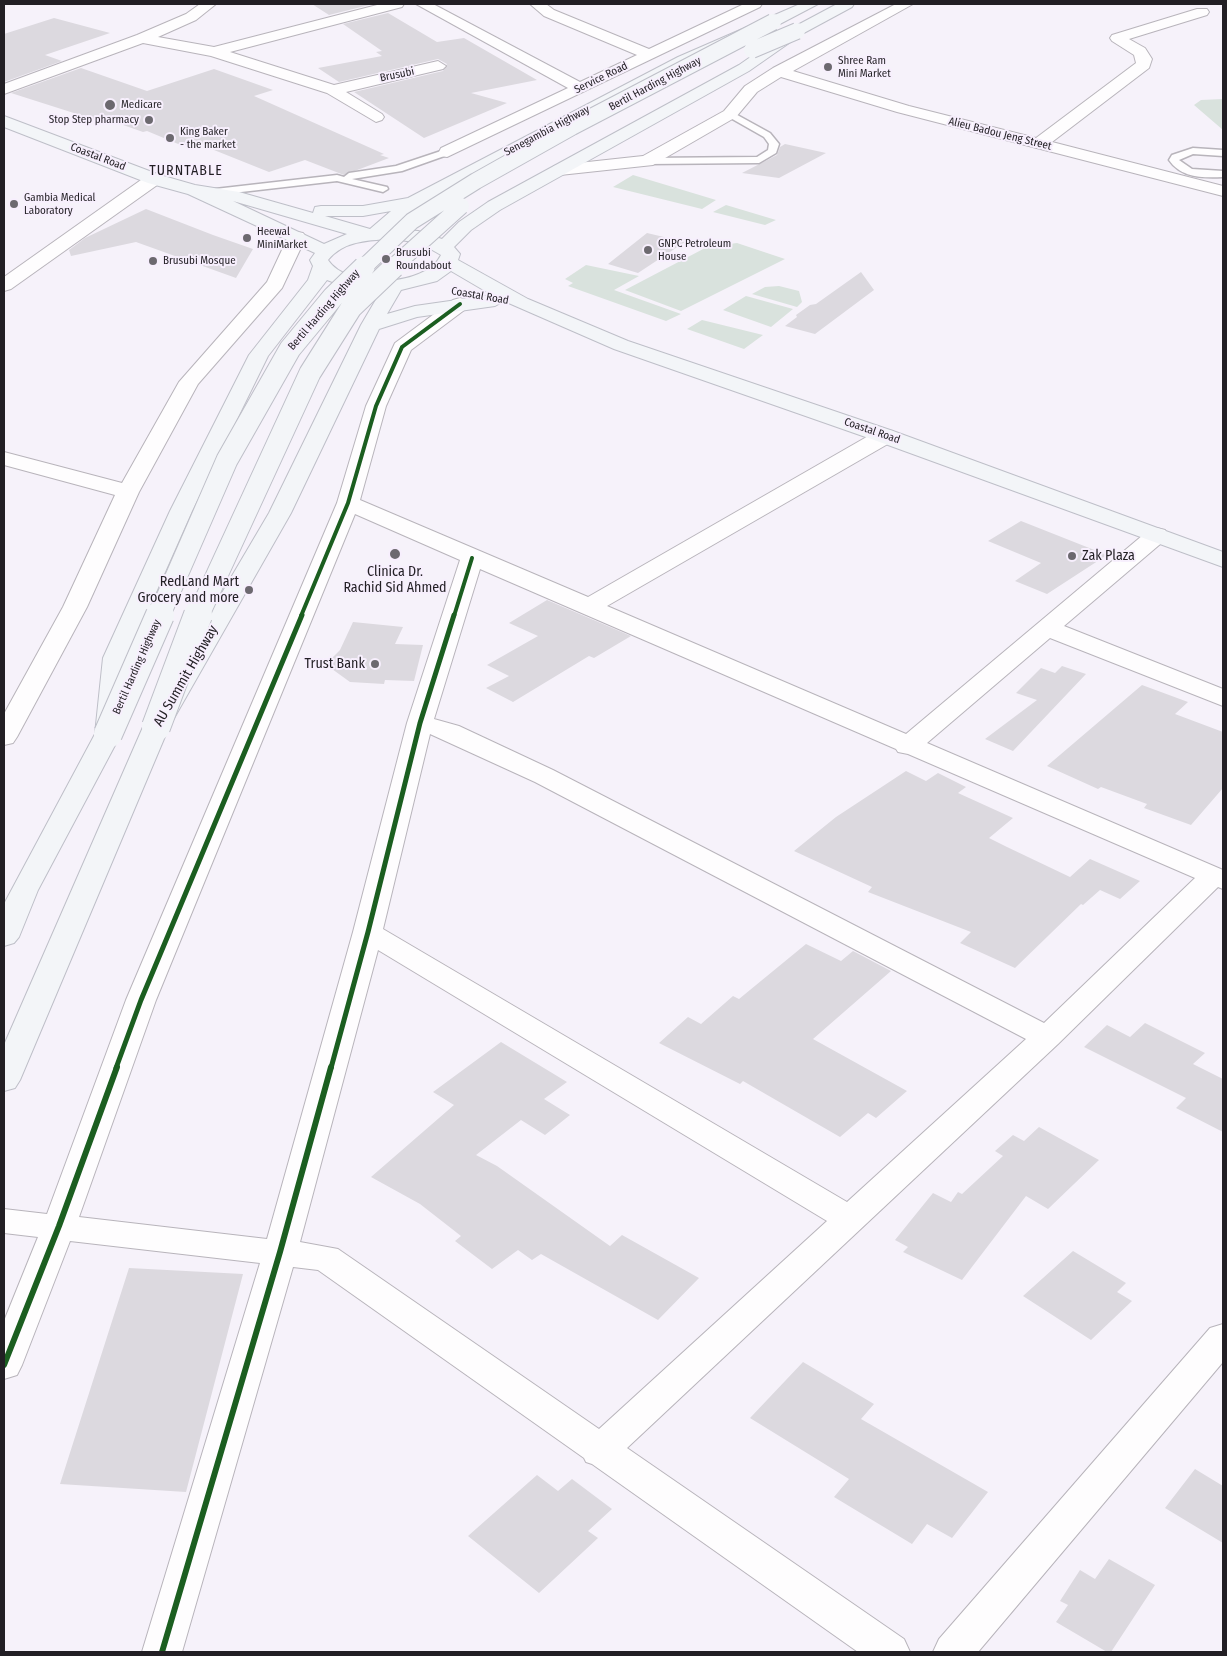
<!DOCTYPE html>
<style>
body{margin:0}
#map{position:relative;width:1227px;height:1656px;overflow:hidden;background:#f6f2fa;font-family:"Fira Sans Condensed",sans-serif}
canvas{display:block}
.frame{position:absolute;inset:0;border:5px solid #221f24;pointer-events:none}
</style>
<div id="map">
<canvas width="1227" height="1656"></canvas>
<div class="frame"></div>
</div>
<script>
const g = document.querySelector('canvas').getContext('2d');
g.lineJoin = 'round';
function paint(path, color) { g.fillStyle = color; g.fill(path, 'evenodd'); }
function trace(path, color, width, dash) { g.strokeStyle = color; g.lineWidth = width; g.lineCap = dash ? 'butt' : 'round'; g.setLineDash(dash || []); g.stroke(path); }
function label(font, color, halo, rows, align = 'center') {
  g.font = font + ' "Fira Sans Condensed",sans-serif'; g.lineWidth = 4; g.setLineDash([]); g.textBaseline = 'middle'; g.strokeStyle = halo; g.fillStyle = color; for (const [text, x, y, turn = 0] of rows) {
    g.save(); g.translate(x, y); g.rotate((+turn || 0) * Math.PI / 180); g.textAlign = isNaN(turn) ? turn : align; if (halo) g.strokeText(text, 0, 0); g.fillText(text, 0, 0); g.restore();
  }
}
paint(new Path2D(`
 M 1223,99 L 1223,130 L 1194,105 L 1201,100 Z
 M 633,175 L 716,200 L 702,209 L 613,187 Z
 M 726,205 L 776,220 L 765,225 L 713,212 Z
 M 737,243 L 785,259 L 681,311 L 625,290 L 707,247 Z
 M 586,265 L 639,276 L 614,290 L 681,314 L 666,321 L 568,286 L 573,283 L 565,279 Z
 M 779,286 L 799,291 L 802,302 L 797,307 L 752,294 L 765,287 Z
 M 746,296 L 793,309 L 771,327 L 723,310 Z
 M 702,320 L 763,335 L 744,349 L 687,329 Z`), '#d9e2dd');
paint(new Path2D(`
 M 312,4 L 373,4 L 329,15 Z
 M 388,13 L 437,42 L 464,38 L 537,80 L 471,93 L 507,103 L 424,138 L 354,92 L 443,71 L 447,64 L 438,59 L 339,82 L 318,68 L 382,56 L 376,52 L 382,51 L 343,24 Z
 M 54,18 L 110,33 L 45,55 L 62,61 L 4,82 L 4,34 Z
 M 81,68 L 147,91 L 214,69 L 273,90 L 254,96 L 384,154 L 380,155 L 389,158 L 344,175 L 305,160 L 269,172 L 194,142 L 183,146 L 147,131 L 143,132 L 109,120 L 102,122 L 11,93 Z
 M 785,144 L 826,153 L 779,178 L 742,173 L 777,155 L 780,147 Z
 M 146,209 L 213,235 L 253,249 L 236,278 L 136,242 L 71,256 L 69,250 L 85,238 Z
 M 647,233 L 685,242 L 638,273 L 608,264 Z
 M 861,272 L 874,290 L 815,334 L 785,326 L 797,317 L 796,315 L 810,305 L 816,304 Z
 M 1021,521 L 1107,555 L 1047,594 L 1015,581 L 1041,563 L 988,541 Z
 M 547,600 L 631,636 L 594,658 L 589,656 L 513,702 L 486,688 L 509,676 L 487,665 L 538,636 L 509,623 Z
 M 353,622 L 403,627 L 395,644 L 423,645 L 414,681 L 385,680 L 384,684 L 350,682 L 332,669 L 331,659 L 340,650 Z
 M 1062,666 L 1086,674 L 1013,751 L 985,739 L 1037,700 L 1016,693 L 1041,668 L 1055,673 Z
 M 1142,685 L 1188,702 L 1175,714 L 1223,732 L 1223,788 L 1191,825 L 1144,808 L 1147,804 L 1101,787 L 1098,789 L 1047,766 Z
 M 906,771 L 926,781 L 938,773 L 966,787 L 958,793 L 1013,818 L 989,838 L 1007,847 L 1070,877 L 1090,859 L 1140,881 L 1120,899 L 1100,890 L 1083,905 L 1081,904 L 1015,968 L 960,943 L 971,932 L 868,892 L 872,887 L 794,851 L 836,817 Z
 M 806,944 L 841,961 L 853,951 L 891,971 L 813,1039 L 907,1091 L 876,1118 L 868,1113 L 840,1137 L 743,1081 L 740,1084 L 659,1043 L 688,1017 L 701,1024 L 733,996 L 739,999 Z
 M 1145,1023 L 1205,1053 L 1193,1064 L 1223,1079 L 1223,1132 L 1176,1108 L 1186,1098 L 1084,1047 L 1107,1025 L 1130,1037 Z
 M 501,1042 L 567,1082 L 544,1099 L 570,1115 L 545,1135 L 521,1120 L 476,1155 L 497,1166 L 610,1246 L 622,1235 L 699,1278 L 658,1320 L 541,1254 L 532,1260 L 518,1250 L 492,1269 L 455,1241 L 461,1236 L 420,1204 L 371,1177 L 454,1105 L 433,1092 Z
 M 1039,1127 L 1099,1160 L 1048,1209 L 1026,1196 L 962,1280 L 903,1252 L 908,1247 L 895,1240 L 933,1193 L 951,1202 L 958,1192 L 962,1194 L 1003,1156 L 995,1151 L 1013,1135 L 1024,1141 Z
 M 1073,1251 L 1126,1283 L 1117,1292 L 1132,1301 L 1091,1340 L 1023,1296 Z
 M 129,1268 L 243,1274 L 186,1492 L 60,1484 Z
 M 803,1362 L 874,1404 L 861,1419 L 988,1492 L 952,1538 L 927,1524 L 912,1544 L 834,1497 L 849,1479 L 750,1418 Z
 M 1195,1469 L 1223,1486 L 1223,1543 L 1165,1508 Z
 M 537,1475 L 558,1491 L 572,1479 L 612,1509 L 588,1531 L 598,1538 L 539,1593 L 468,1536 Z
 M 1109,1559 L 1155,1585 L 1111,1652 L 1107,1652 L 1056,1622 L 1068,1605 L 1060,1601 L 1080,1570 L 1095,1579 Z`), '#dcd9df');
const service = new Path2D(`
 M 730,111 L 770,133 L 779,144 L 776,153 L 759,163 L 647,164 L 642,161 L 647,158 L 757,157 L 768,150 L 769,144 L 764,137 L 727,116 L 727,112 Z
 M 1193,148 L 1223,150 L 1223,156 L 1193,154 L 1179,160 L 1192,169 L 1223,171 L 1223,177 C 1203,178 1181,178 1169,160 L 1172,155 Z
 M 447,149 L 452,152 L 450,154 L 402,171 L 352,179 L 387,187 L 388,189 L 383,192 L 337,181 L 215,195 L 210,192 L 215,189 L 337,175 L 344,177 L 349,173 L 396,166 Z`);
const minor = new Path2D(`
 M 200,4 L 216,4 L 196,20 L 158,37 L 214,47 L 381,4 L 404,4 L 402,7 L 230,52 L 334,85 L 438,61 L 446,66 L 443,69 L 346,92 L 382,114 L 384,117 L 382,120 L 376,122 L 327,93 L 211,56 L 143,43 L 4,94 L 4,84 L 137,35 L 186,14 Z
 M 416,4 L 433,4 L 580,82 L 637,55 L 544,16 L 530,4 L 546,4 L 554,10 L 649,49 L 744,4 L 762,4 L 760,7 L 447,157 L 441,156 L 439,152 L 441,148 L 568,88 Z
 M 896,4 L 913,4 L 793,71 L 909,106 L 1036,138 L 1136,63 L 1134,55 L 1112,41 L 1110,38 L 1112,35 L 1197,9 L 1207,9 L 1209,12 L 1207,15 L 1129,39 L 1145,48 L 1152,59 L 1149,68 L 1052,142 L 1223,186 L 1223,196 L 897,112 L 781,77 L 757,92 L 736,117 L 653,165 L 560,175 L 554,174 L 552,170 L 554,166 L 560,165 L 643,156 L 724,111 L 745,86 L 773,68 Z
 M 154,174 L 160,175 L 163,179 L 160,183 L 11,289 L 4,291 L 4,277 L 148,175 Z
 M 297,232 L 303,233 L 306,237 L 282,288 L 198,384 L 139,492 L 87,607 L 17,737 L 13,743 L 4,745 L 4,714 L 63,607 L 115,495 L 4,465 L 4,452 L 122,483 L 179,382 L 267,282 L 288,237 L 291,233 Z
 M 460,298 L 467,300 L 470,304 L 467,308 L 411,350 L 386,406 L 360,500 L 588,597 L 877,431 L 885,430 L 893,431 L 896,436 L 893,441 L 607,606 L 906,734 L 1149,530 L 1157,528 L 1165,530 L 1168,535 L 1165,540 L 1064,626 L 1223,689 L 1223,706 L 1050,638 L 927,743 L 1223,870 L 1223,889 L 1218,887 L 1058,1044 L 627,1448 L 904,1639 L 910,1652 L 858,1652 L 592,1464 L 586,1462 L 584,1458 L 318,1270 L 293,1267 L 182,1652 L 142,1652 L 260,1263 L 70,1241 L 22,1365 L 17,1375 L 4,1379 L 4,1321 L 38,1237 L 4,1233 L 4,1209 L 47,1214 L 126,1000 L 337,503 L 366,406 L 395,343 L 453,300 ZM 355,514 L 460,560 L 407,723 L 353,932 L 267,1239 L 79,1217 L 156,1000 ZM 480,569 L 896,749 L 898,752 L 908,754 L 1195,878 L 1044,1023 L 553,770 L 459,726 L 434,719 ZM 430,734 L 535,782 L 1026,1039 L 847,1202 L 383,929 ZM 378,950 L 827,1221 L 599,1429 L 338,1249 L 300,1242 Z
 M 1223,1324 L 1223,1362 L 978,1652 L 933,1652 L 939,1639 L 1210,1328 Z`);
const primary = new Path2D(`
 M 800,4 L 818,4 L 778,25 L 688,63 L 420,206 L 392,229 L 418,231 L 442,239 L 459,222 L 488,202 L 739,65 L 792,28 L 837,4 L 854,4 L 852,7 L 802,34 L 749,71 L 500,210 L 471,230 L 454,247 L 460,254 L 458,260 L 528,299 L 628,341 L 893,431 L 1223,552 L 1223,567 L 877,441 L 614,349 L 504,301 L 495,306 L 417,317 L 379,329 L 291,513 L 169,727 L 20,1080 L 15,1088 L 4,1091 L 4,1045 L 143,727 L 269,513 L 361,325 L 381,291 L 343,286 L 327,280 L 268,356 L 192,511 L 127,658 L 121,734 L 38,890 L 19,937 L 14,943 L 4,946 L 4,904 L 95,734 L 103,658 L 170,511 L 249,355 L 308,280 L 313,266 L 310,260 L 315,253 L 188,194 L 148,183 L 4,127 L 4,116 L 160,175 L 195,185 L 239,192 L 313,213 L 315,207 L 321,206 L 363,206 L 408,198 L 678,57 ZM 233,201 L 347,234 L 324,244 ZM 391,211 L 370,229 L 325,216 L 363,216 ZM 394,239 L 420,243 L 441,255 C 426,287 348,290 328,260 C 344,240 371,240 394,239 ZM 451,271 L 492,295 L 415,306 L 387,314 L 401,290 L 437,281 Z`);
trace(service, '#b8b4bb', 3);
trace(minor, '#b8b4bb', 2);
trace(primary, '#bebfc8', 2);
paint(service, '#fefdfe');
paint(minor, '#fefdfe');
paint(primary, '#f3f5f8');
const primaryBridgeFar2 = new Path2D(`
 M 752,50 L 797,31
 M 363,268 L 412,221 L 476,181 L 572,127 L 773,22
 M 392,268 L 461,206`);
const primaryBridgeFar1 = new Path2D(`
 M 159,616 L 227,460 L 290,349 L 333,297 L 364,267
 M 198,616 L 310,373 L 351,308 L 394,267`);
const primaryBridge = new Path2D(`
 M 156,727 L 198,615
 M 108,734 L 160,615`);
trace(primaryBridgeFar2, '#bebfc8', 18, []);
trace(primaryBridgeFar1, '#bebfc8', 23, []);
trace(primaryBridge, '#bebfc8', 30, []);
trace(primaryBridgeFar2, '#f3f5f8', 16);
trace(primaryBridgeFar1, '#f3f5f8', 21);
trace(primaryBridge, '#f3f5f8', 28);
trace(new Path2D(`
 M 301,616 L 348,503 L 376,406 L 402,347 L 460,304
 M 454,616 L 472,558`), '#1b5e20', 4);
trace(new Path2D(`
 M 116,1068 L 141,1000 L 302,615
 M 331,1068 L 368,932 L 420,723 L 454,615`), '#1b5e20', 5);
trace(new Path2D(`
 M 4,1365 L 59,1226 L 117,1067
 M 162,1652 L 280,1252 L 331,1067`), '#1b5e20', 6);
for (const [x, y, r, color] of [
 [828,67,5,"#6c696f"],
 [110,105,6,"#6c696f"],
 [149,120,5,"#6c696f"],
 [170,138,5,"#6c696f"],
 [14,204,5,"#6c696f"],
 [247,238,5,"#6c696f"],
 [648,250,5,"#6c696f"],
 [386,259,5,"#6c696f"],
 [153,261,5,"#6c696f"],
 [395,554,6,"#6c696f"],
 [1072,556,5,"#6c696f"],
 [249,590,5,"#6c696f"],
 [375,664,5,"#6c696f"]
]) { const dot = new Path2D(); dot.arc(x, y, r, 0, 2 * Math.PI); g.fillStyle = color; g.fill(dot); trace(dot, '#f7effd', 2); }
label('11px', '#221f24', '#f7effd', [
 ["Shree Ram",838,61],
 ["Mini Market",838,74],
 ["Medicare",121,105],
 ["Stop Step pharmacy",139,120,"right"],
 ["King Baker",180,132],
 ["- the market",180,145],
 ["Gambia Medical",24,198],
 ["Laboratory",24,211],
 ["Heewal",257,232],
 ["MiniMarket",257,245],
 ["GNPC Petroleum",658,244],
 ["House",658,257],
 ["Brusubi",396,253],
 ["Roundabout",396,266],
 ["Brusubi Mosque",163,261]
], 'left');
label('11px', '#221f24', '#f7effd', [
 ["Brusubi",397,75,-12],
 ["Service Road",601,78,-26],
 ["Bertil Harding Highway",655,84,-28],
 ["Senegambia Highway",547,131,-28],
 ["Alieu Badou Jeng Street",1000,134,14],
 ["Coastal Road",98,157,21],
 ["Coastal Road",480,296,10],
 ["Bertil Harding Highway",324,310,-49],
 ["Coastal Road",872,431,19],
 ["Bertil Harding Highway",137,667,-66]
]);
g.letterSpacing = '1px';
label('14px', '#221f24', '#f7effd', [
 ["TURNTABLE",186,171]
]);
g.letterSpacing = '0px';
label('14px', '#221f24', '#f7effd', [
 ["Zak Plaza",1082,556,"left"],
 ["Clinica Dr.",395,572,"center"],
 ["Rachid Sid Ahmed",395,588,"center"],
 ["RedLand Mart",239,582],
 ["Grocery and more",239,598],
 ["Trust Bank",365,664]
], 'right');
label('14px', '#221f24', '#f7effd', [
 ["AU Summit Highway",186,676,-60]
]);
</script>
